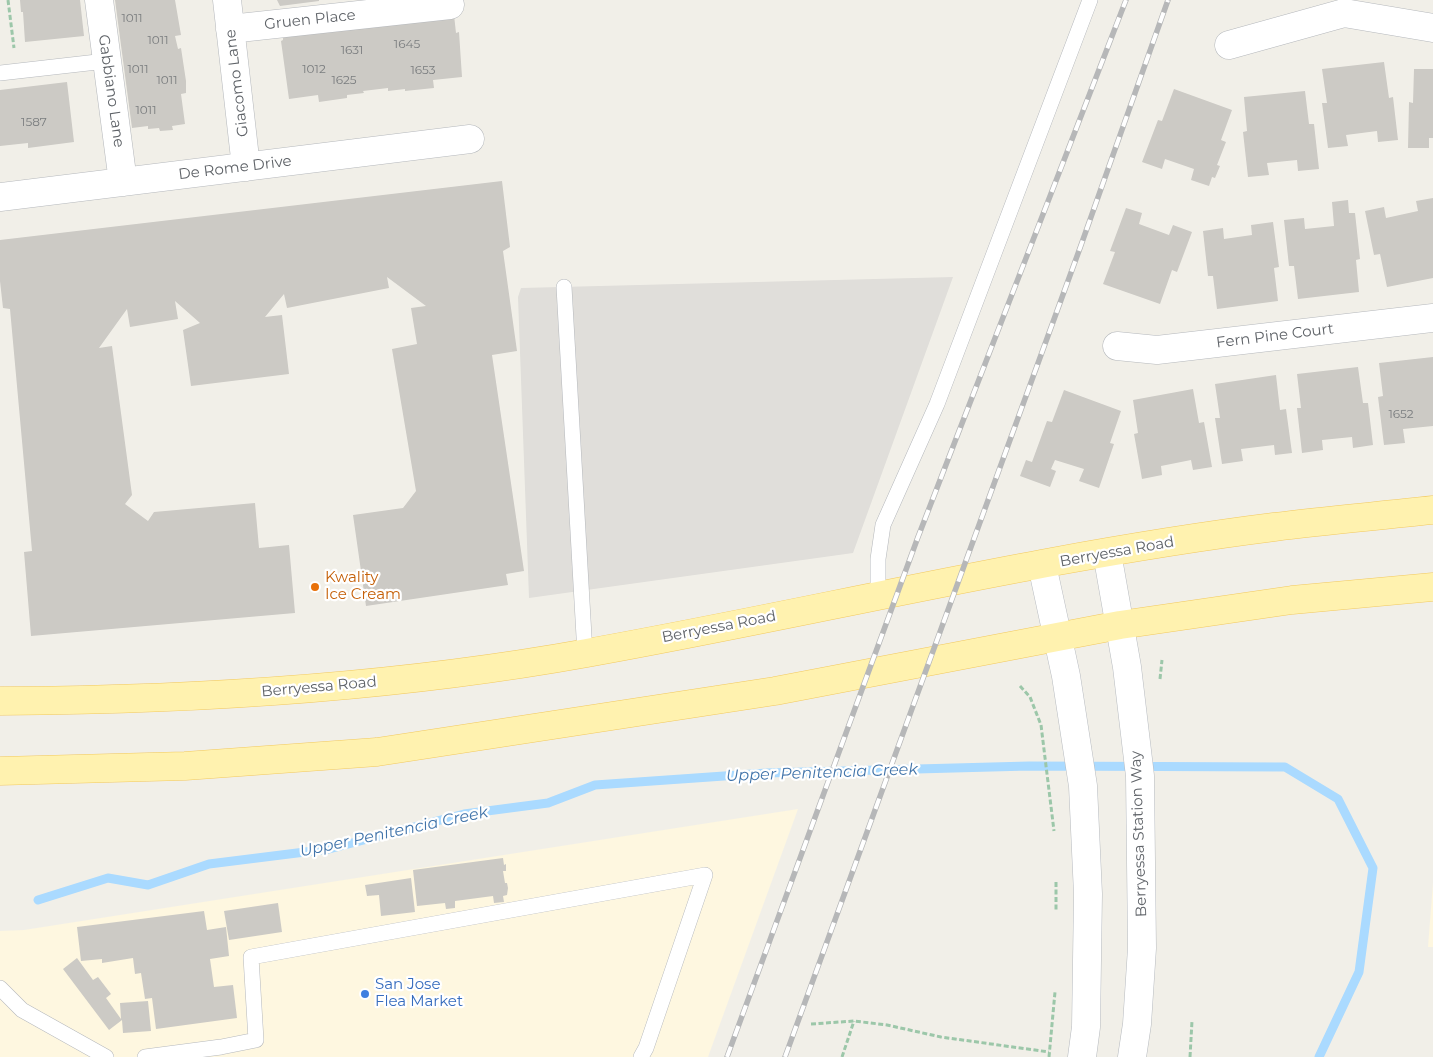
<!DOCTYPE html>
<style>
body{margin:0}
canvas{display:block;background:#f1efe8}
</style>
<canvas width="1433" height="1057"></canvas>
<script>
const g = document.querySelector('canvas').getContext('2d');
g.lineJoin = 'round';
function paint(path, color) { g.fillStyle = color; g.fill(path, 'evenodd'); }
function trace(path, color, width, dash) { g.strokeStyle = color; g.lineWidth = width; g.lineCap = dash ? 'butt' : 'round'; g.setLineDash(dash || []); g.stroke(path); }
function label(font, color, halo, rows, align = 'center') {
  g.font = font + ' Montserrat,sans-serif'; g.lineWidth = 4.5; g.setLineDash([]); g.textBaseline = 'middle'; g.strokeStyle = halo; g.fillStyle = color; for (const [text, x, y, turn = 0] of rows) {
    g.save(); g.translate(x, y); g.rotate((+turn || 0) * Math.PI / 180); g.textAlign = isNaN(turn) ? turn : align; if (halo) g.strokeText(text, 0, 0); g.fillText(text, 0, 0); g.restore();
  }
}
paint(new Path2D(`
 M 798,809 L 708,1057 L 0,1057 L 0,931 L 24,930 Z
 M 1433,883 L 1433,947 L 1428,947 Z`), '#fef7e0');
paint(new Path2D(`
 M 953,277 L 853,553 L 529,598 L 518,297 L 521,288 Z`), '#e0deda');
trace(new Path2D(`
 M 38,900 L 108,878 L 148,885 L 209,864 L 329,849 L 464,814 L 548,803 L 595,785 L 767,773 L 1029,766 L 1285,767 L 1338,799 L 1373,868 L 1359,972 L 1319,1057`), '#aadaff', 9);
paint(new Path2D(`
 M 20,0 L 80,0 L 84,36 L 25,42 L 23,12 L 21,12 Z
 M 115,0 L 175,0 L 181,35 L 175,36 L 178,49 L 181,48 L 186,81 L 186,93 L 181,94 L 185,124 L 172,126 L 173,130 L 160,131 L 159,128 L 148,129 L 148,126 L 132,128 Z
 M 277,0 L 319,0 L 319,1 L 280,6 Z
 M 454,15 L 456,33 L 459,32 L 462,77 L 433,80 L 434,88 L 405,91 L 405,89 L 388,91 L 388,88 L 363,91 L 364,93 L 347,95 L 347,98 L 319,102 L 318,95 L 289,99 L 281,41 L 283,40 L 283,36 L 356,27 L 356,29 L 366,28 L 365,25 Z
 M 1384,62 L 1389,98 L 1393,97 L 1398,140 L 1378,142 L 1377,131 L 1346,135 L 1348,146 L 1328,148 L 1322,103 L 1327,103 L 1322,69 Z
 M 1414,69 L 1433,69 L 1433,138 L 1429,138 L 1429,148 L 1408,148 L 1409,102 L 1413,103 Z
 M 67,82 L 74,142 L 28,148 L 28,143 L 0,146 L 0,90 Z
 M 1174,89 L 1232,110 L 1221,140 L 1226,142 L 1217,165 L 1220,166 L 1215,178 L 1212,177 L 1209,186 L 1191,180 L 1194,169 L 1165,159 L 1162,169 L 1142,162 L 1158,120 L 1162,121 Z
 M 1305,91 L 1309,124 L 1314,124 L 1319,169 L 1298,171 L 1297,160 L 1267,163 L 1269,175 L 1248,177 L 1243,132 L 1247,131 L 1244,97 Z
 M 502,181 L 510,247 L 503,251 L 517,351 L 492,355 L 524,571 L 506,574 L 508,585 L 366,606 L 353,515 L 403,508 L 416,491 L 392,349 L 417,344 L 411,308 L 426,306 L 387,277 L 389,288 L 287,308 L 284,294 L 265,317 L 282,315 L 289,374 L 191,386 L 183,330 L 200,323 L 175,301 L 178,319 L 130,327 L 127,309 L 99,348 L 112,346 L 132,495 L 125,504 L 148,521 L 154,512 L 255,503 L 259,548 L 289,545 L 295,613 L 31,636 L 24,552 L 32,551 L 10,309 L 3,308 L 0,281 L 0,240 Z
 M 1433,198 L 1433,278 L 1387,287 L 1380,254 L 1374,255 L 1365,211 L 1384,207 L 1386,218 L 1418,211 L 1416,201 Z
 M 1348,200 L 1349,213 L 1355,213 L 1360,259 L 1356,260 L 1359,292 L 1298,299 L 1294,266 L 1289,266 L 1284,220 L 1304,218 L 1305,229 L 1334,226 L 1332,202 Z
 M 1126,208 L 1142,213 L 1139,224 L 1169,235 L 1173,225 L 1192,232 L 1177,272 L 1172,270 L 1160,304 L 1103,284 L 1115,252 L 1110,251 Z
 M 1273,222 L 1279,267 L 1274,268 L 1278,301 L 1217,309 L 1213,276 L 1208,276 L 1203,231 L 1223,228 L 1224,239 L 1252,235 L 1251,225 Z
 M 1433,357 L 1433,426 L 1403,429 L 1405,443 L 1384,445 L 1378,397 L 1383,396 L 1379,363 Z
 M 1358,367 L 1363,403 L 1368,403 L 1373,445 L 1353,448 L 1352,437 L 1322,440 L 1323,450 L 1302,453 L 1297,408 L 1301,408 L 1297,374 Z
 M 1276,375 L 1280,410 L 1286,409 L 1292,453 L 1275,455 L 1274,445 L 1241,449 L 1243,461 L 1222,464 L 1215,418 L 1220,418 L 1215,384 Z
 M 1193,389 L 1199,423 L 1204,422 L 1212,467 L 1193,470 L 1191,460 L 1161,466 L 1162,475 L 1142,479 L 1134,434 L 1138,433 L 1133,400 Z
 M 1064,390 L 1121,411 L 1110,443 L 1114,444 L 1099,488 L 1079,481 L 1084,469 L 1055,460 L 1051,469 L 1056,471 L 1050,487 L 1020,476 L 1026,460 L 1032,462 L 1047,421 L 1052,422 Z
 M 503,858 L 504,865 L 506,864 L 506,871 L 503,871 L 505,883 L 507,883 L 508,888 L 507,895 L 503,896 L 504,902 L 494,903 L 493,896 L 455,901 L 455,908 L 446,909 L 445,903 L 417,906 L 413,870 Z
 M 411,878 L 415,912 L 381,916 L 379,895 L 367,896 L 365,885 Z
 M 278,903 L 282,932 L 229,940 L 224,911 Z
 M 204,911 L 207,930 L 226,927 L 229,956 L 210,959 L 214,987 L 233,985 L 237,1018 L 156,1029 L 152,998 L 145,999 L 141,973 L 135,974 L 133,958 L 102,963 L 102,959 L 81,961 L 77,927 Z
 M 77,958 L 93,980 L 98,977 L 111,994 L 106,998 L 121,1019 L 120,1003 L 148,1001 L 151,1031 L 123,1033 L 122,1020 L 109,1030 L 63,969 Z`), '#cccac5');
const lane = new Path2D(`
 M 0,73 L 106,61
 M 564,287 L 585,654
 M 878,596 L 878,559 L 883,525 L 937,404 L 1090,0
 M 0,988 L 22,1010 L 106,1057
 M 145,1057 L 221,1047 L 256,1040 L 251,957 L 705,875 L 646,1048 L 641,1057`);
const street = new Path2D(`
 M 99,0 L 123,182
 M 227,0 L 246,167
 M 230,29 L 450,5
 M 1229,45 L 1344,13 L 1433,28
 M 0,197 L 470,139
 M 1117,346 L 1157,350 L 1433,318`);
const secondary = new Path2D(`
 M 1107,553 L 1127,667 L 1140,776 L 1142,948 L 1137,1024 L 1132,1057
 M 1042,565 L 1066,676 L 1083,786 L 1088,894 L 1086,1027 L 1082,1057`);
const primary = new Path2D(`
 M 0,701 C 196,700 393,688 587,653 C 816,612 1043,556 1274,527 C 1327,520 1380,516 1433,510
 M 0,771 L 185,766 L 377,752 L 775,691 L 1120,625 L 1292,600 L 1433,587`);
trace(lane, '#b5b8bc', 16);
trace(street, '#b5b8bc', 29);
trace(secondary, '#b6babf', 29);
trace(primary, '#f2c960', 29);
trace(new Path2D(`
 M 8,0 L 14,48
 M 1160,679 L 1162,660
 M 1020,686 L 1030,697 L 1041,725 L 1054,831
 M 1056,882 L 1056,911
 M 811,1024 L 854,1021 L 887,1025 L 941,1037 L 1049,1052
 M 842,1057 L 854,1021
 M 1049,1057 L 1055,992
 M 1190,1057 L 1192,1021`), '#9cc7a9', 3, [5, 2.5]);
trace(lane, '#fff', 15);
trace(street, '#fff', 28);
trace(secondary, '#fff', 28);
trace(primary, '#fff2af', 28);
const rail = new Path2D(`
 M 727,1057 L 918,537 L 1126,0
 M 785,1057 L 1080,248 L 1168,0`);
trace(rail, '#b6b7b8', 5.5);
trace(rail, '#fff', 4, [11]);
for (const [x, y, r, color] of [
 [315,587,5,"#e8710a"],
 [365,994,5,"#3f7fe0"]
]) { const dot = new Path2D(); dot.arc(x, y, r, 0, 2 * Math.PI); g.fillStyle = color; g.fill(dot); trace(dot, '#fff', 2); }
label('12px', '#7a7d7f', null, [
 ["1011",132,18],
 ["1011",158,40],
 ["1645",407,44],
 ["1631",352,50],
 ["1011",138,69],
 ["1012",314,69],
 ["1653",423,70],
 ["1011",167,80],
 ["1625",344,80],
 ["1011",146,110],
 ["1587",34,122],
 ["1652",1401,414]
]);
label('15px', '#5f6368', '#fff', [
 ["Gruen Place",310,20,-6],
 ["Giacomo Lane",237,83,-97],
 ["Gabbiano Lane",111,91,82],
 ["De Rome Drive",235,168,-7],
 ["Fern Pine Court",1275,336,-7],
 ["Berryessa Road",1117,552,-10],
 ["Berryessa Road",719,627,-11],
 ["Berryessa Road",319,687,-5],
 ["Berryessa Station Way",1139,834,-92]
]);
label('15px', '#c56008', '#fff', [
 ["Kwality",325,578],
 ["Ice Cream",325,595]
], 'left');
label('15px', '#366cbe', '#fff', [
 ["San Jose",375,985],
 ["Flea Market",375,1002]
], 'left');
label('italic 16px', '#4174aa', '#fff', [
 ["Upper Penitencia Creek",822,773,-2],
 ["Upper Penitencia Creek",394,832,-12]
]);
</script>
